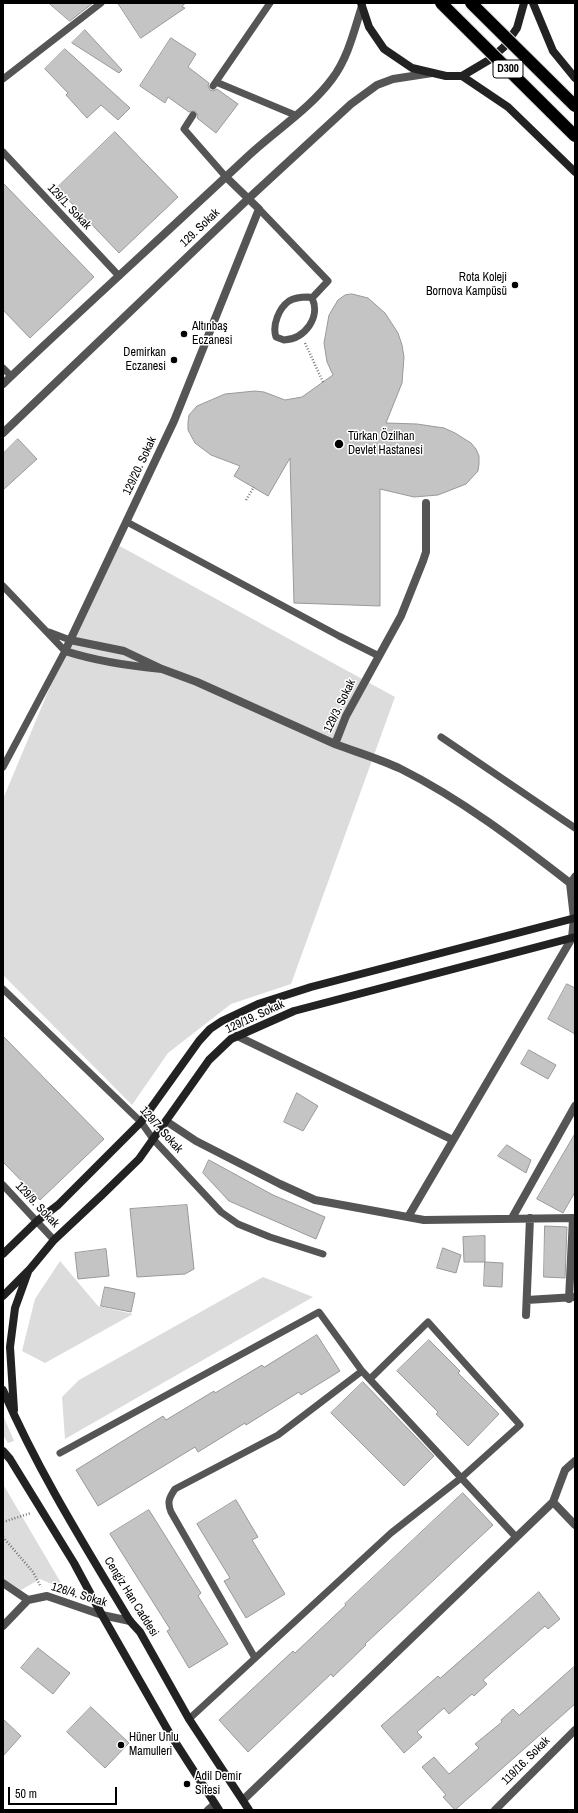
<!DOCTYPE html>
<meta charset="utf-8">
<style>
body{margin:0}
#map{position:relative;width:578px;height:1813px;overflow:hidden;background:#fff;font-family:"Archivo Narrow",sans-serif}
canvas{display:block}
.frame{position:absolute;inset:0;border:4px solid #000;pointer-events:none}
.scale{position:absolute;left:8px;top:1787px;width:109px;height:18px;box-sizing:border-box;border:2px solid #000;border-top:0;padding-left:5px;font-size:12px;line-height:14px;white-space:nowrap;color:#000;-webkit-text-stroke:3px #fff;paint-order:stroke}
</style>
<div id="map">
<canvas width="578" height="1813"></canvas>
<div class="frame"></div>
<div class="scale">50 m</div>
</div>
<script>
const g = document.querySelector('canvas').getContext('2d');
g.lineJoin = 'round';
function paint(path, color) { g.fillStyle = color; g.fill(path, 'evenodd'); }
function trace(path, color, width, dash) { g.strokeStyle = color; g.lineWidth = width; g.lineCap = dash ? 'butt' : 'round'; g.setLineDash(dash || []); g.stroke(path); }
function label(font, color, halo, rows, align = 'center') {
  g.font = font + ' "Archivo Narrow",sans-serif'; g.lineWidth = 3; g.setLineDash([]); g.textBaseline = 'middle'; g.strokeStyle = halo; g.fillStyle = color; for (const [text, x, y, turn = 0] of rows) {
    g.save(); g.translate(x, y); g.rotate((+turn || 0) * Math.PI / 180); g.textAlign = isNaN(turn) ? turn : align; if (halo) g.strokeText(text, 0, 0); g.fillText(text, 0, 0); g.restore();
  }
}
paint(new Path2D(`
 M 116,544 L 395,697 L 291,984 L 231,1004 L 168,1053 L 132,1105 L 3,975 L 3,799 L 65,651 Z
 M 60,1261 L 98,1306 L 133,1314 L 45,1363 L 22,1351 L 35,1299 Z
 M 263,1277 L 313,1297 L 65,1439 L 62,1397 L 79,1380 Z
 M 3,1415 L 14,1441 L 8,1443 L 3,1435 Z
 M 3,1484 L 61,1583 L 59,1587 L 40,1579 L 21,1590 L 3,1578 Z`), '#dcdcdc');
const building = new Path2D(`
 M 49,3 L 93,3 L 70,21 Z
 M 118,3 L 185,3 L 182,7 L 185,8 L 141,38 Z
 M 85,30 L 122,70 L 119,73 L 72,43 Z
 M 171,38 L 196,54 L 188,67 L 209,83 L 208,86 L 210,90 L 213,91 L 217,89 L 238,104 L 216,133 L 197,118 L 198,115 L 195,111 L 189,112 L 168,97 L 165,103 L 140,86 Z
 M 65,49 L 130,108 L 118,120 L 101,105 L 87,118 L 66,95 L 68,93 L 45,69 Z
 M 115,132 L 178,197 L 119,253 L 57,188 Z
 M 3,183 L 94,277 L 30,338 L 3,310 Z
 M 352,294 L 368,298 L 385,313 L 398,333 L 402,345 L 404,357 L 402,383 L 386,423 L 417,424 L 444,428 L 455,433 L 471,443 L 476,449 L 479,456 L 479,464 L 478,471 L 466,484 L 438,495 L 414,497 L 380,489 L 380,606 L 294,603 L 290,458 L 268,496 L 234,476 L 240,466 L 211,455 L 195,443 L 188,430 L 188,422 L 189,415 L 197,406 L 225,394 L 255,391 L 264,392 L 285,400 L 302,397 L 323,382 L 333,375 L 327,362 L 324,343 L 329,315 L 338,300 L 345,295 Z
 M 18,439 L 37,459 L 3,490 L 3,454 Z
 M 567,984 L 575,988 L 575,1034 L 548,1019 Z
 M 3,1036 L 104,1139 L 40,1200 L 3,1162 Z
 M 529,1050 L 556,1065 L 548,1079 L 521,1064 Z
 M 297,1093 L 318,1106 L 303,1131 L 284,1122 Z
 M 575,1134 L 575,1192 L 563,1213 L 537,1199 Z
 M 507,1145 L 531,1160 L 526,1173 L 498,1156 Z
 M 209,1160 L 273,1195 L 325,1217 L 316,1239 L 229,1201 L 203,1173 Z
 M 187,1205 L 194,1269 L 185,1274 L 137,1277 L 130,1209 Z
 M 545,1226 L 567,1227 L 565,1278 L 544,1277 Z
 M 485,1236 L 485,1262 L 464,1262 L 463,1237 Z
 M 443,1248 L 461,1255 L 456,1273 L 437,1268 Z
 M 106,1249 L 109,1276 L 78,1279 L 75,1253 Z
 M 485,1262 L 503,1263 L 502,1287 L 484,1286 Z
 M 105,1287 L 135,1293 L 131,1312 L 101,1306 Z
 M 317,1335 L 340,1371 L 301,1395 L 299,1392 L 246,1425 L 245,1423 L 198,1452 L 195,1447 L 98,1506 L 76,1470 L 163,1416 L 166,1420 L 214,1391 L 215,1393 L 262,1365 L 264,1367 Z
 M 429,1340 L 460,1371 L 458,1373 L 499,1414 L 468,1446 L 436,1414 L 438,1412 L 397,1371 Z
 M 363,1382 L 434,1456 L 404,1486 L 331,1413 Z
 M 463,1493 L 493,1525 L 365,1644 L 366,1645 L 333,1677 L 331,1674 L 248,1752 L 219,1720 L 293,1651 L 295,1653 L 346,1605 L 345,1604 Z
 M 236,1500 L 258,1537 L 252,1540 L 285,1594 L 246,1618 L 224,1581 L 230,1578 L 197,1524 Z
 M 149,1510 L 201,1593 L 198,1596 L 228,1644 L 189,1668 L 167,1631 L 170,1629 L 110,1534 Z
 M 539,1592 L 560,1619 L 548,1629 L 545,1626 L 483,1680 L 487,1684 L 474,1696 L 472,1694 L 449,1714 L 444,1708 L 417,1732 L 422,1737 L 404,1753 L 381,1726 L 438,1676 L 440,1678 Z
 M 38,1648 L 70,1673 L 53,1694 L 21,1668 Z
 M 575,1666 L 575,1704 L 455,1810 L 443,1797 L 446,1795 L 422,1767 L 434,1757 L 449,1774 L 479,1748 L 475,1744 L 502,1722 L 501,1720 L 513,1709 L 519,1715 Z
 M 91,1707 L 129,1743 L 105,1768 L 67,1732 Z
 M 3,1719 L 21,1736 L 3,1756 Z`);
paint(building, '#c4c4c4');
trace(building, '#999', 1);
trace(new Path2D(`
 M 305,343 L 323,382
 M 246,500 L 254,487
 M 3,1522 L 31,1513
 M 3,1537 L 33,1572 L 41,1587`), '#777', 2.5, [1, 2]);
trace(new Path2D(`
 M 3,79 L 101,3
 M 216,82 L 295,115
 M 213,86 L 270,3
 M 193,115 L 184,129 L 226,177
 M 3,152 L 119,276
 M 259,209 L 328,281 L 312,298
 M 308,297 L 312,298 C 321,317 305,339 284,340 L 276,337 C 272,325 279,308 289,301 C 294,298 302,297 308,297 Z
 M 3,368 L 11,376
 M 127,522 L 339,636 L 379,656
 M 3,586 L 65,651 L 3,767
 M 49,632 L 70,640
 M 441,737 L 575,828
 M 570,883 L 575,876
 M 3,989 L 141,1122 L 153,1139 L 221,1212 L 238,1224 L 270,1237 L 323,1254
 M 3,1185 L 54,1240
 M 60,1453 L 319,1312 L 362,1371
 M 255,1658 L 171,1512 C 167,1502 169,1498 175,1489 L 278,1435 L 362,1371 L 516,1537
 M 189,1719 L 391,1533 L 461,1478 L 520,1425 L 428,1322 L 370,1379`), '#555', 7);
trace(new Path2D(`
 M 3,384 C 83,308 165,234 245,159 C 273,132 309,110 332,79 C 348,58 354,31 362,6
 M 3,433 L 249,198 L 351,104 L 377,85 L 393,79 L 432,73
 M 70,640 L 124,651 L 162,669 C 129,666 96,661 65,651 L 174,421 L 259,209 L 226,177
 M 162,669 L 197,682 L 335,744 L 346,716 L 401,616 L 423,561 L 426,552 L 426,503
 M 335,744 C 356,752 380,759 401,769 C 461,799 516,841 570,883 L 574,918 L 572,938 L 408,1217
 M 237,1036 L 453,1140
 M 166,1121 L 196,1141 L 280,1184 L 315,1200 L 424,1220 L 575,1218
 M 512,1218 L 575,1106
 M 569,1299 L 573,1218
 M 527,1300 L 575,1297
 M 526,1315 L 530,1218
 M 553,1502 L 575,1525
 M 3,1583 L 28,1600 L 47,1596 L 102,1615 L 130,1621
 M 3,1626 L 28,1600
 M 243,1800 L 553,1502 L 565,1470 L 575,1461
 M 208,1810 L 215,1804
 M 495,1810 L 575,1730`), '#555', 8);
trace(new Path2D(`
 M 361,3 L 369,27 L 384,49 L 412,68 L 446,76 L 462,76 L 489,60 L 504,47 L 517,28 L 524,3
 M 533,3 L 553,51 L 575,78
 M 462,76 L 508,107 L 575,172
 M 3,1254 L 37,1221 L 58,1205 L 141,1122 L 199,1041 L 210,1029 L 222,1021 L 258,1004 L 311,987 L 575,918
 M 3,1296 L 30,1269 L 54,1240 L 103,1194 L 139,1159 L 209,1060 L 231,1039 L 294,1011 L 575,937
 M 3,1390 C 38,1471 85,1546 130,1621 L 140,1632 L 189,1719 L 249,1810
 M 14,1410 L 10,1347 L 15,1308 L 28,1272
 M 3,1451 L 10,1459 L 74,1563 L 102,1615 L 170,1734 L 219,1810`), '#222', 8);
const highwayBridge = new Path2D(`
 M 441,3 L 575,136
 M 471,3 L 575,106`);
trace(highwayBridge, '#dbdbdb', 14, []);
trace(highwayBridge, '#000', 12);
for (const [x, y, r, color] of [
 [515,285,4,"#000"],
 [184,334,4,"#000"],
 [174,360,4,"#000"],
 [339,444,5,"#000"],
 [121,1745,4,"#000"],
 [187,1784,4,"#000"]
]) { const dot = new Path2D(); dot.arc(x, y, r, 0, 2 * Math.PI); g.fillStyle = color; g.fill(dot); trace(dot, '#fff', 1.5); }
for (const [x, y, w] of [
 [508,69,30]
]) { const box = new Path2D(); box.roundRect(x - w / 2, y - 9, w, 18, 3); g.fillStyle = '#fff'; g.fill(box); trace(box, '#000', 1); }
label('bold 11px', '#000', null, [
 ["D300",508,69]
]);
label('12px', '#000', '#fff', [
 ["129/1. Sokak",69,207,47],
 ["129. Sokak",200,228,-44],
 ["129/20. Sokak",140,466,-65],
 ["129/3. Sokak",340,706,-64],
 ["129/19. Sokak",255,1017,-25],
 ["129/7. Sokak",161,1130,48],
 ["129/9. Sokak",37,1205,47],
 ["126/4. Sokak",79,1595,17],
 ["Cengiz Han Caddesi",131,1597,58],
 ["119/16. Sokak",526,1761,-45]
]);
label('12px', '#000', '#fff', [
 ["Rota Koleji",507,278,"right"],
 ["Bornova Kampüsü",507,292,"right"],
 ["Altınbaş",192,327],
 ["Eczanesi",192,341],
 ["Demirkan",166,353,"right"],
 ["Eczanesi",166,367,"right"],
 ["Türkan Özilhan",348,437],
 ["Devlet Hastanesi",348,451],
 ["Hüner Unlu",129,1738],
 ["Mamulleri",129,1752],
 ["Adil Demir",195,1777],
 ["Sitesi",195,1791]
], 'left');
</script>
